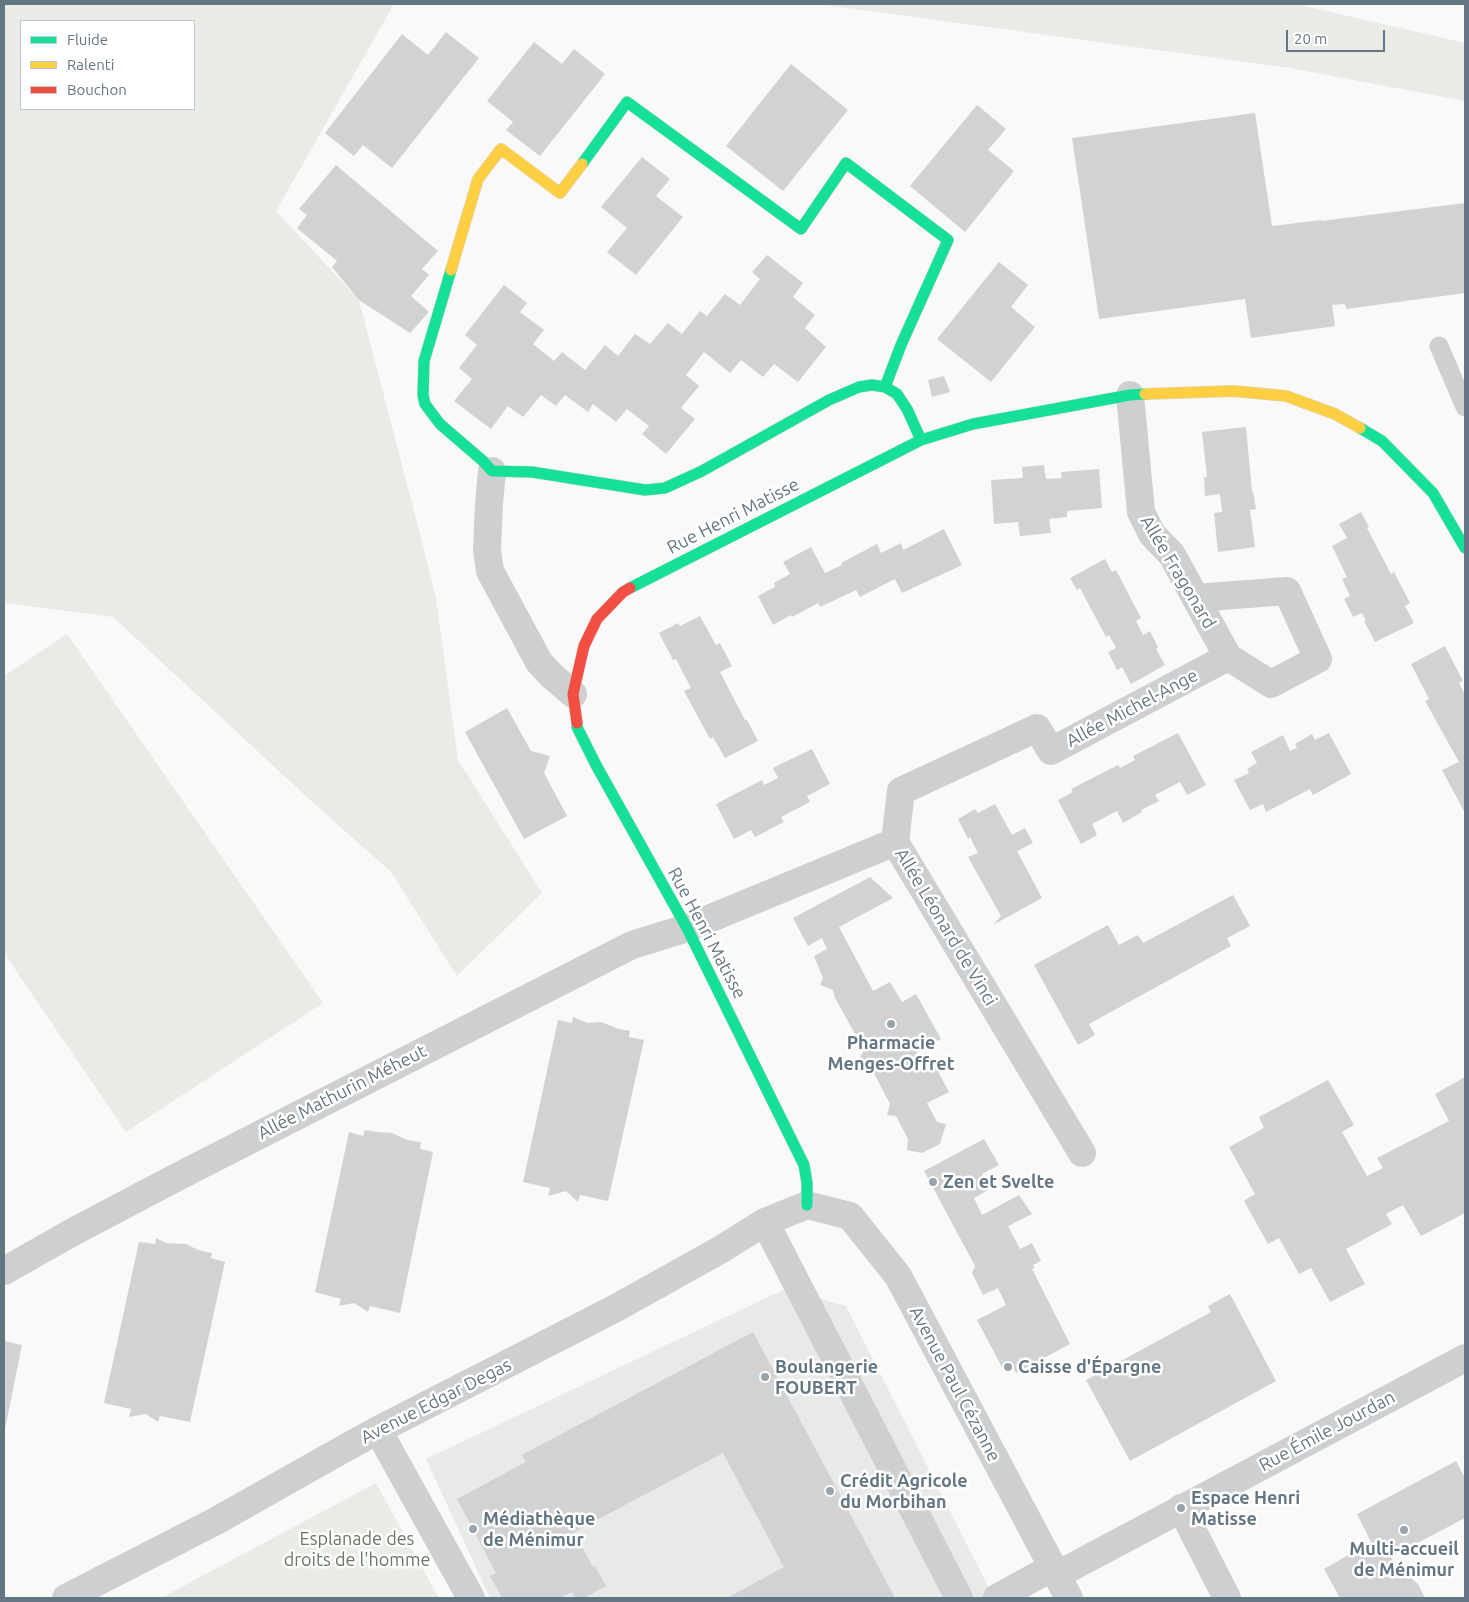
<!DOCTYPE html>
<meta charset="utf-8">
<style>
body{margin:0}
#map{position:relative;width:1469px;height:1602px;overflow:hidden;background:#f9f9f9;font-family:Ubuntu,sans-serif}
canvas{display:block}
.frame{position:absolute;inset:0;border:5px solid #657683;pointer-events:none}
.legend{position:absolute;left:20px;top:20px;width:175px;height:90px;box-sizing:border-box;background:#fff;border:1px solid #c1c8cd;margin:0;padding:6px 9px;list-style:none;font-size:15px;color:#657683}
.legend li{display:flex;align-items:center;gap:10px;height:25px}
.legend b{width:25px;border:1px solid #c1c8cd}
.scale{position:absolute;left:1286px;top:30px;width:99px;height:22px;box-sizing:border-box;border:2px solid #657683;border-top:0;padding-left:6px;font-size:15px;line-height:18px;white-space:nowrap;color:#657683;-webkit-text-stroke:4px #fff;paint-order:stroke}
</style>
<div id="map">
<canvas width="1469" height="1602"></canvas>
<div class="frame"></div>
<ul class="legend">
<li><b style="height:6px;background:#16e098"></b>Fluide</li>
<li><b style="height:6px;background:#ffcf43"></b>Ralenti</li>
<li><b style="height:6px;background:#f24e42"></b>Bouchon</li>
</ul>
<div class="scale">20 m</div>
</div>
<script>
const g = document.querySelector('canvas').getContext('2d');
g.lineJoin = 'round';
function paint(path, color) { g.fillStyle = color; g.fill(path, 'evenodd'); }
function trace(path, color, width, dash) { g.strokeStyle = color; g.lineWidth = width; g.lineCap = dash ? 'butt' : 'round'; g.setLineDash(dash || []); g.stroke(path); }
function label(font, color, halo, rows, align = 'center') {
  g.font = font + ' Ubuntu,sans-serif'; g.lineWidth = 5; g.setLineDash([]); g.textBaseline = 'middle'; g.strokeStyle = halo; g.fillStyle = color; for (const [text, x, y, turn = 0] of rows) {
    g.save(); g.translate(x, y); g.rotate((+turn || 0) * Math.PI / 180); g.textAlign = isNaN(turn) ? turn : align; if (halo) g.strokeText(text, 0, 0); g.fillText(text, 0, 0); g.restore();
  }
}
paint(new Path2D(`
 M 785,1289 L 846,1306 L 994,1598 L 490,1598 L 426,1459 Z`), '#e8e9e9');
paint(new Path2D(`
 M 4,4 L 394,4 L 276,211 L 359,300 L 423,546 L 436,598 L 458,760 L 542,893 L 457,976 L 391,872 L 309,799 L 113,617 L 4,603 ZM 194,21 L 194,109 L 21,109 L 21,21 Z
 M 818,4 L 1296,4 L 1465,43 L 1465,101 L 1290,68 Z
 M 67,634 L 323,1003 L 126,1132 L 4,953 L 4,676 Z
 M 376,1483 L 439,1598 L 161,1598 Z`), '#e8ebe6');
paint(new Path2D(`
 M 446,32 L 479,58 L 392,168 L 363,145 L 354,156 L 325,133 L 402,34 L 428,55 Z
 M 534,42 L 562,64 L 574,49 L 605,74 L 540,156 L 506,130 L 513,122 L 487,101 Z
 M 791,64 L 848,110 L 783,191 L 726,146 Z
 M 977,105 L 1006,129 L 988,150 L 1014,171 L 965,232 L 910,186 Z
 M 1255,113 L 1272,226 L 1321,220 L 1321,221 L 1465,203 L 1465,293 L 1346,309 L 1345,304 L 1332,305 L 1335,326 L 1251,338 L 1245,299 L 1099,319 L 1072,138 Z
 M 642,157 L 670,179 L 656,196 L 683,217 L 636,275 L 607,252 L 627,228 L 601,207 Z
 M 336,165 L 438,251 L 422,269 L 429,275 L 411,296 L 429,312 L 410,333 L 359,300 L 332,267 L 337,261 L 297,228 L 307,215 L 299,209 Z
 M 767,255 L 803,283 L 793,297 L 815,315 L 805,328 L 826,347 L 798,382 L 774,364 L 763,377 L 741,360 L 730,373 L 704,352 L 686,375 L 699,386 L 681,408 L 695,419 L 666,454 L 642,434 L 649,426 L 627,409 L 616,422 L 593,404 L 588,412 L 565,395 L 556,406 L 541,395 L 523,417 L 508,406 L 491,429 L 454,401 L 472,379 L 459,368 L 477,345 L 465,335 L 504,285 L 527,303 L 520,312 L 544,330 L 533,344 L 554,361 L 562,352 L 585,370 L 605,345 L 618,356 L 635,334 L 650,344 L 668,323 L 682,334 L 700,311 L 707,316 L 725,294 L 740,305 L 760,279 L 752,272 Z
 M 999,262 L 1028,285 L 1011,307 L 1035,327 L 991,382 L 937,339 Z
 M 944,376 L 950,392 L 932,397 L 928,380 Z
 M 1246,427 L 1252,492 L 1253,491 L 1256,509 L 1250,510 L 1255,547 L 1218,552 L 1214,513 L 1222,512 L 1220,494 L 1205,496 L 1204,477 L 1207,477 L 1202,432 Z
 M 1044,465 L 1046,479 L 1062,478 L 1061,472 L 1099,469 L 1102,508 L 1067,511 L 1067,517 L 1049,519 L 1051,533 L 1020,536 L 1018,522 L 994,524 L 991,480 L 1023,478 L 1022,467 Z
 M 1361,512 L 1369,527 L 1367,528 L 1391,574 L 1394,572 L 1410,603 L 1405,606 L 1414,623 L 1375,642 L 1364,621 L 1366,621 L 1362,613 L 1353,617 L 1344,599 L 1350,596 L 1342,579 L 1347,577 L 1332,546 L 1347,538 L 1339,524 Z
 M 944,529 L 962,565 L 902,593 L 895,579 L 860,597 L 856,590 L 820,607 L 818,603 L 792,617 L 791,615 L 773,625 L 758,596 L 775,587 L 774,583 L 790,574 L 783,562 L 811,547 L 825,573 L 842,565 L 841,563 L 877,544 L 881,553 L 901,543 L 903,550 Z
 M 1105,559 L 1112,572 L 1116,570 L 1141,618 L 1136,621 L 1143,635 L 1150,631 L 1158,647 L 1156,649 L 1165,665 L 1131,684 L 1122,667 L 1117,670 L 1108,652 L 1116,648 L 1109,635 L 1106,637 L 1080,588 L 1077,590 L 1070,578 Z
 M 700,616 L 716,645 L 720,643 L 732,666 L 720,672 L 745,720 L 747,720 L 758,741 L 725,758 L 713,737 L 710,739 L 684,691 L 691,688 L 676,659 L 673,660 L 659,633 L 678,623 L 680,626 Z
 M 1445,646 L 1463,681 L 1459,683 L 1465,695 L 1465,813 L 1442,770 L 1459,762 L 1425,701 L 1429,699 L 1411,664 Z
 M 507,708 L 531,751 L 550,756 L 544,773 L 567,816 L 524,839 L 465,732 Z
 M 1178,733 L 1206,785 L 1187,795 L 1180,782 L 1155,795 L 1159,801 L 1141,810 L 1142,812 L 1123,823 L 1117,811 L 1092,824 L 1097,835 L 1081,844 L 1058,800 L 1073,792 L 1071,789 L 1118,765 L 1120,768 L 1135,760 L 1133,756 Z
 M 1329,733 L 1351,774 L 1313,795 L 1310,789 L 1266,812 L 1263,804 L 1250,810 L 1234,780 L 1249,773 L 1247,769 L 1257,763 L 1251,752 L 1283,735 L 1290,751 L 1297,748 L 1295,744 L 1312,734 L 1315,740 Z
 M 812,749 L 830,784 L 807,796 L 810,802 L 781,817 L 784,822 L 755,837 L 751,830 L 734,839 L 716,804 L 762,780 L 764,785 L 778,778 L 773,768 Z
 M 995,804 L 1012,835 L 1025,828 L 1033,843 L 1017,851 L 1042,898 L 993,925 L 1001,916 L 968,857 L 978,853 L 970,837 L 968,839 L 958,819 L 975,809 L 978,813 Z
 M 870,877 L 893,898 L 839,927 L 873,991 L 890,982 L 902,1002 L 916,994 L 941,1039 L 916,1053 L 924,1069 L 934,1064 L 949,1092 L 927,1103 L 937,1122 L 946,1124 L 940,1144 L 922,1153 L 907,1150 L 908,1139 L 896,1116 L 887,1115 L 890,1104 L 868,1062 L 860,1058 L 864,1050 L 835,998 L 833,990 L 820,985 L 823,978 L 814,956 L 827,949 L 822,938 L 808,946 L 793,918 Z
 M 1233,895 L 1250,926 L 1227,938 L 1231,946 L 1089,1024 L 1095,1035 L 1078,1045 L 1034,965 L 1108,925 L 1119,945 L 1138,935 L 1143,943 Z
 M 573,1017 L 588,1023 L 601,1022 L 619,1029 L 630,1031 L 629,1037 L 644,1040 L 608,1201 L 580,1195 L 578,1202 L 566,1191 L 548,1196 L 550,1188 L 523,1182 L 558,1020 L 572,1023 Z
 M 1465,1077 L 1465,1213 L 1421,1236 L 1403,1205 L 1386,1214 L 1392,1224 L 1346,1249 L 1365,1284 L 1330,1302 L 1311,1268 L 1299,1274 L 1279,1238 L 1268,1244 L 1244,1201 L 1255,1194 L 1229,1147 L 1264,1128 L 1259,1117 L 1328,1080 L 1354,1125 L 1342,1132 L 1367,1176 L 1383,1168 L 1377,1158 L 1449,1121 L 1435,1094 Z
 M 365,1130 L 377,1132 L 392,1133 L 407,1140 L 421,1142 L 420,1149 L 433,1152 L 400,1313 L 370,1306 L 368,1312 L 354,1303 L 339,1306 L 341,1299 L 315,1292 L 349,1132 L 363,1136 Z
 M 984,1139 L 999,1165 L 982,1174 L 990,1189 L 974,1198 L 982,1215 L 1019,1195 L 1032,1214 L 1008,1226 L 1020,1249 L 1032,1243 L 1041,1261 L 1033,1265 L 1035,1268 L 1032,1269 L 1070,1344 L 1016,1373 L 1011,1364 L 1003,1369 L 977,1320 L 1006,1305 L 998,1288 L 983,1295 L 972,1273 L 975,1266 L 924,1171 Z
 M 156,1238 L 166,1243 L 186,1244 L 198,1250 L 212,1253 L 211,1258 L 225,1262 L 190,1422 L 160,1416 L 158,1422 L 146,1414 L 129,1417 L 131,1409 L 104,1403 L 139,1242 L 155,1244 Z
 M 1230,1294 L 1276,1381 L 1130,1461 L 1086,1380 L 1211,1312 L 1208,1306 Z
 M 753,1332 L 895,1598 L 727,1598 L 784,1567 L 723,1453 L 574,1532 L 593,1567 L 595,1566 L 606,1586 L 584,1598 L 575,1598 L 572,1592 L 560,1598 L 502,1598 L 490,1576 L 496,1573 L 457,1499 L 526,1462 L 522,1455 Z
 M 4,1341 L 22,1345 L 5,1429 L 4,1429 Z
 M 1456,1461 L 1465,1478 L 1465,1518 L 1391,1557 L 1398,1570 L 1409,1576 L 1418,1584 L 1425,1598 L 1340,1598 L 1324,1569 L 1371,1542 L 1357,1514 Z`), '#d0d2d3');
const fast = new Path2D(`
 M 582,164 L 627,102 L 801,229 L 846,163 L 948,240 L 901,345 L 885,387
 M 451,270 L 424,361 L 423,395 L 425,404 L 440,424 L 483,461 L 492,471 L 532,472 L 645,490 L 665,488 L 702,471 L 829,400 L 859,387 L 872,385 L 885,387 L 897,394 L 907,409 L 921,440
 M 1360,428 L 1382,441 L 1433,493 L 1465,548
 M 630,588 L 921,440 L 973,424 L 1130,395 L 1145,394
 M 577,723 L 577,727 L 596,765 L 687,928 L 804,1165 L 807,1183 L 807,1205`);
const slow = new Path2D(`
 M 451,270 L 478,179 L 501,149 L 560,193 L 582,164
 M 1145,394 L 1233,391 L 1286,396 L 1335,414 L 1360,428`);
const jam = new Path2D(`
 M 577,723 L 573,694 L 584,646 L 597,619 L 623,592 L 630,588`);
trace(fast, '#d5d6d7', 12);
trace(slow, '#d5d6d7', 12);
trace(jam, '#d5d6d7', 12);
trace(new Path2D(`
 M 1439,346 L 1465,407`), '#cecfd0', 19);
trace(new Path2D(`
 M 1130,395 L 1141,512 L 1152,534 L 1172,555 L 1228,657 L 1271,684 L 1318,659 L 1287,591 L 1196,598
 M 492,471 L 489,504 L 487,550 L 490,571 L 539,662 L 551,675 L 573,694
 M 895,842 L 901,791 L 1037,728 L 1051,751 L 1228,657
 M 895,842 L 1082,1153
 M 765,1222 L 959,1598
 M 4,1271 L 71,1233 L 181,1175 L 632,945 L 687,928 L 895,842
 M 378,1430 L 471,1598
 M 1181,1508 L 1227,1598
 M 1057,1575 L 1465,1358
 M 66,1598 L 216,1521 L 331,1456 L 378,1430 L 616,1308 L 720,1250 L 765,1222 L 807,1205 L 850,1216 L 898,1276 L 1069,1598
 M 997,1598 L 1053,1567`), '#cecfd0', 28);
trace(fast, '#16e098', 11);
trace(slow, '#ffcf43', 11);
trace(jam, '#f24e42', 11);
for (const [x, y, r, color] of [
 [891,1024,5,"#99a4ac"],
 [933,1182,5,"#99a4ac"],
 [1008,1367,5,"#99a4ac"],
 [765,1377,5,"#99a4ac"],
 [830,1491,5,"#99a4ac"],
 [1181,1508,5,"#99a4ac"],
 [473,1529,5,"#99a4ac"],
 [1404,1530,5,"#99a4ac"]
]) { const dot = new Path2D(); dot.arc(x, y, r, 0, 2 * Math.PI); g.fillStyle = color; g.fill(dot); trace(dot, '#fff', 2); }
label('18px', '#657683', '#fff', [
 ["Rue Henri Matisse",733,516,-27],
 ["Allée Fragonard",1178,572,59],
 ["Allée Michel-Ange",1132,708,-28],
 ["Allée Léonard de Vinci",946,927,59],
 ["Rue Henri Matisse",707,933,62],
 ["Allée Mathurin Méheut",342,1092,-27],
 ["Avenue Paul Cézanne",955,1384,62],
 ["Avenue Edgar Degas",436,1401,-27],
 ["Rue Émile Jourdan",1327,1431,-28]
]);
label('bold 18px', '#657683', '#fff', [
 ["Pharmacie",891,1043,"center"],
 ["Menges-Offret",891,1064,"center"],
 ["Zen et Svelte",943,1182],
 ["Boulangerie",775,1367],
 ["FOUBERT",775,1388],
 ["Caisse d'Épargne",1018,1367],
 ["Crédit Agricole",840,1481],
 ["du Morbihan",840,1502],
 ["Espace Henri",1191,1498],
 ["Matisse",1191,1519],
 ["Médiathèque",483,1519],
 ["de Ménimur",483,1540],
 ["Multi-accueil",1404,1549,"center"],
 ["de Ménimur",1404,1570,"center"]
], 'left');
label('18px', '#687a64', '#fff', [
 ["Esplanade des",357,1539],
 ["droits de l'homme",357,1560]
]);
</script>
